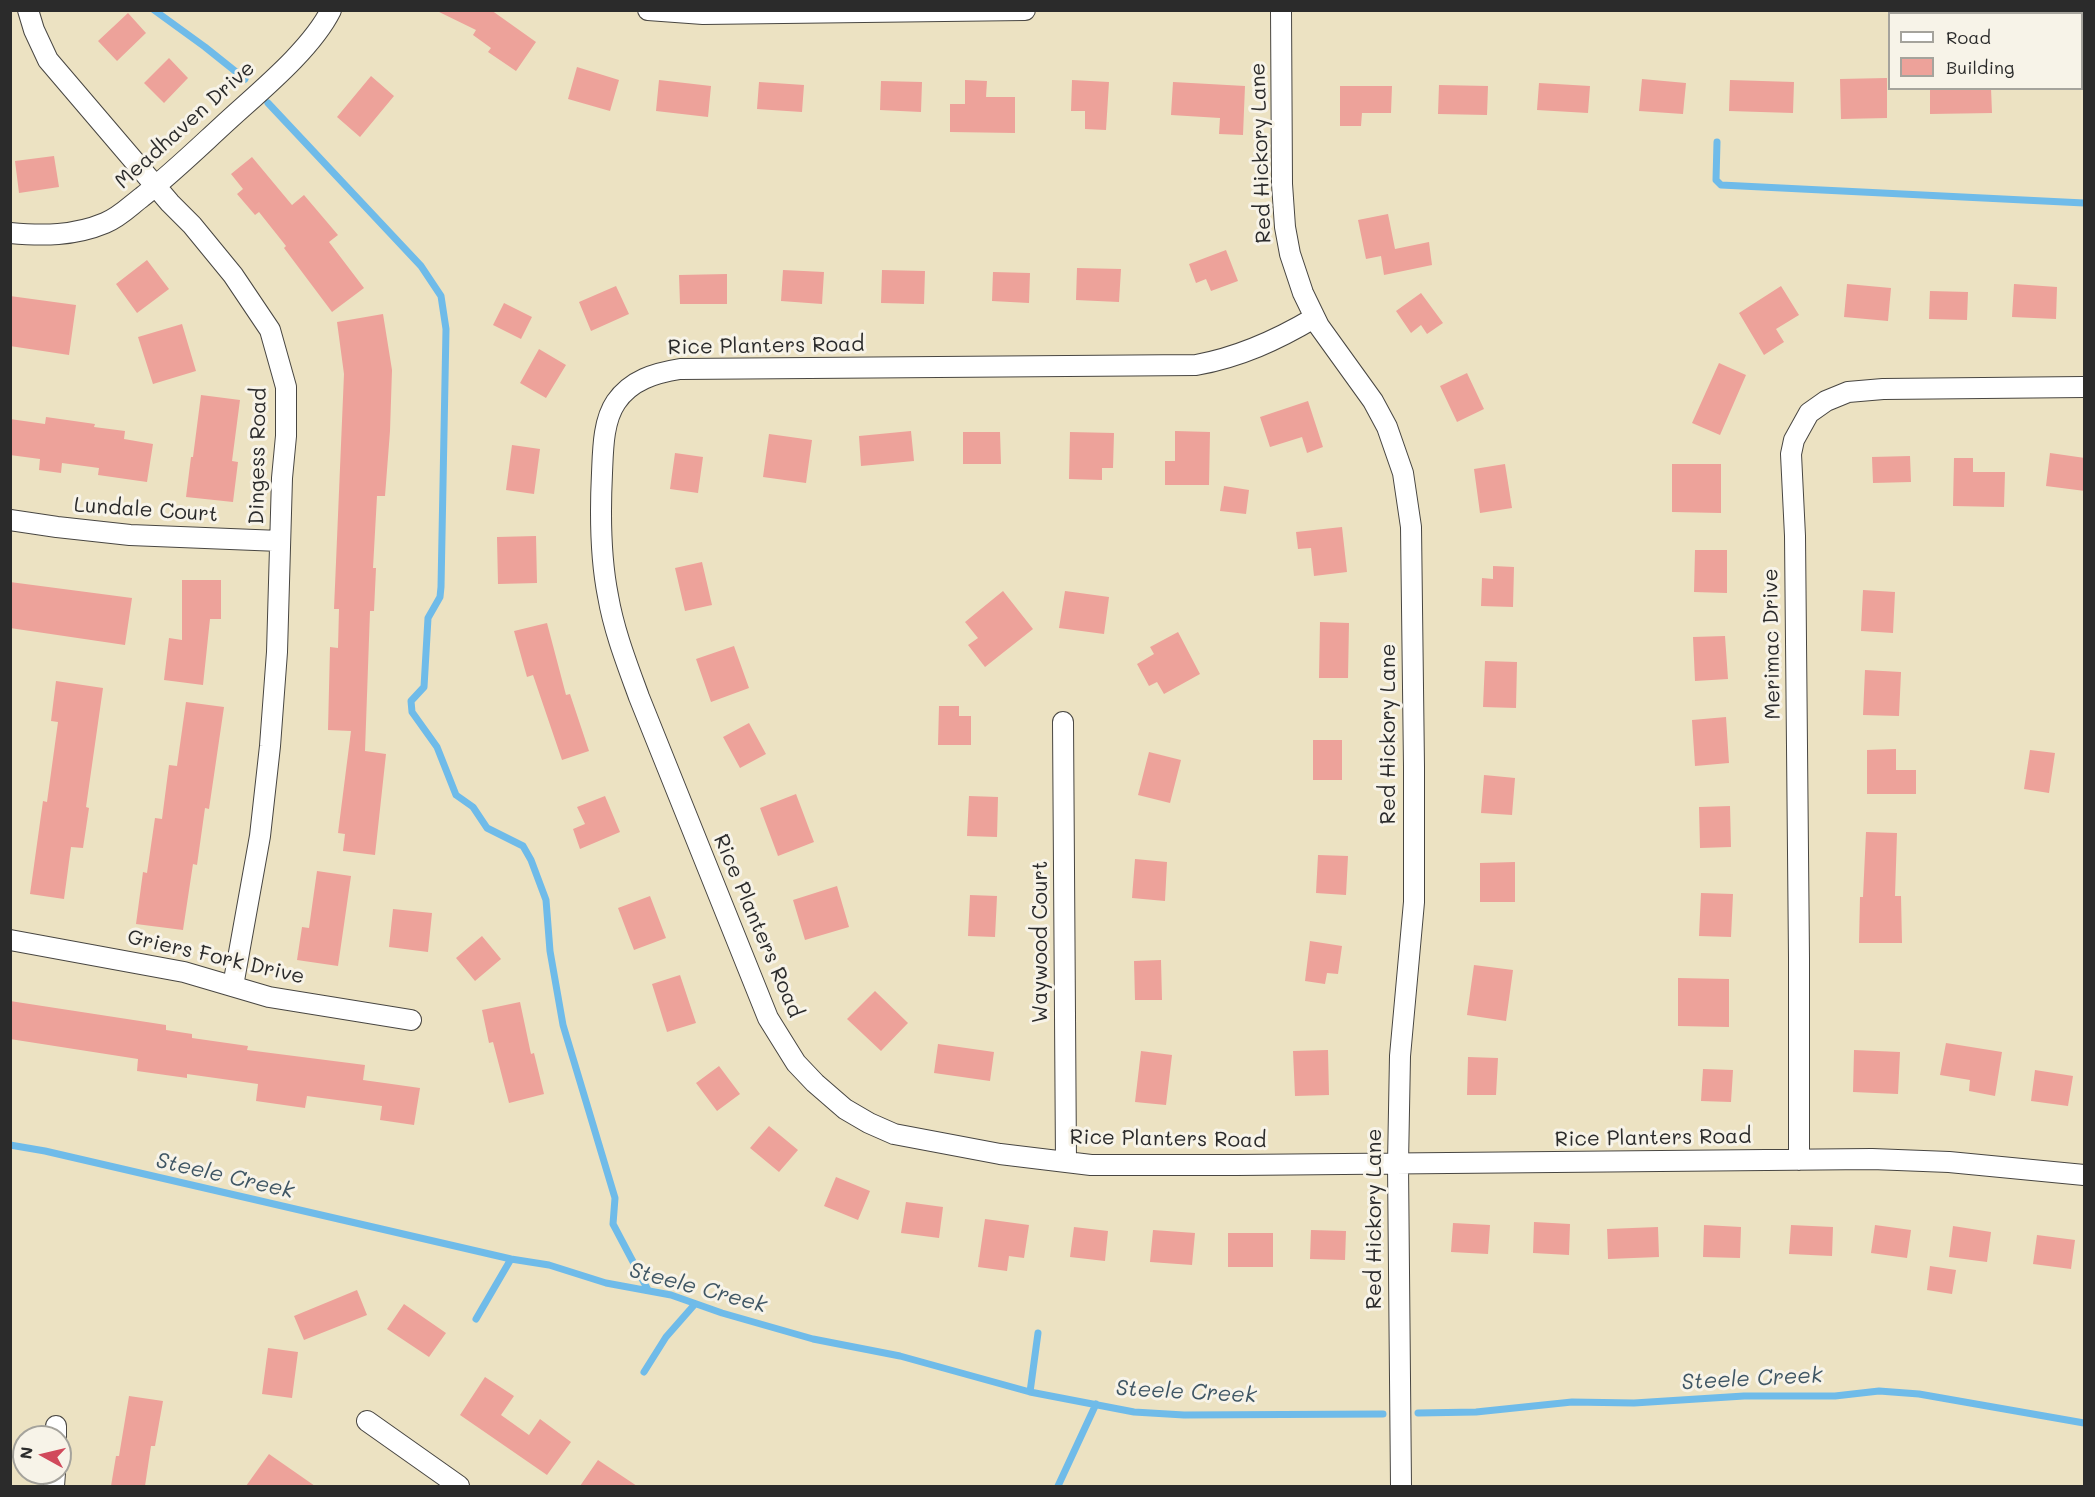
<!DOCTYPE html>
<style>
body{margin:0}
#map{position:relative;width:2095px;height:1497px;overflow:hidden;background:#ece2c2;font-family:Mali,sans-serif}
canvas{display:block}
.frame{position:absolute;inset:0;border:12px solid #2b2b2b;pointer-events:none}
.legend{position:absolute;left:1888px;top:12px;width:195px;height:78px;box-sizing:border-box;background:#f7f3e8;border:2px solid #a5a39c;margin:0;padding:8px 10px;list-style:none;font-size:18px;color:#2b2b2b}
.legend li{display:flex;align-items:center;gap:12px;height:30px}
.legend b{width:30px;border:2px solid #a5a39c}
.north{position:absolute;left:12px;top:1425px;width:60px;height:60px;box-sizing:border-box;background:#f7f3e8;border:2px solid #a5a39c;border-radius:50%;rotate:278deg;font-size:16px;font-weight:700;line-height:24px;text-align:center;color:#2b2b2b}
.north::after{content:'';display:block;margin:auto;width:21px;height:27px;background:#d1495b;clip-path:polygon(50% 0,100% 100%,50% 72%,0 100%)}
</style>
<div id="map">
<canvas width="2095" height="1497"></canvas>
<div class="frame"></div>
<ul class="legend">
<li><b style="height:8px;background:#fff"></b>Road</li>
<li><b style="height:16px;background:#eda29a"></b>Building</li>
</ul>
<div class="north">N</div>
</div>
<script>
const g = document.querySelector('canvas').getContext('2d');
g.lineJoin = 'round';
function trace(path, color, width, dash) { g.strokeStyle = color; g.lineWidth = width; g.lineCap = dash ? 'butt' : 'round'; g.setLineDash(dash || []); g.stroke(path); }
function paint(path, color) { g.fillStyle = color; g.fill(path, 'evenodd'); }
function label(font, color, halo, rows, align = 'center') {
  g.font = font + ' Mali,sans-serif'; g.lineWidth = 6; g.setLineDash([]); g.textBaseline = 'middle'; g.strokeStyle = halo; g.fillStyle = color; for (const [text, x, y, turn = 0] of rows) {
    g.save(); g.translate(x, y); g.rotate((+turn || 0) * Math.PI / 180); g.textAlign = isNaN(turn) ? turn : align; if (halo) g.strokeText(text, 0, 0); g.fillText(text, 0, 0); g.restore();
  }
}
trace(new Path2D(`
 M 154,10 L 205,47 L 245,79
 M 268,103 L 421,266 L 441,296 L 446,329 L 441,587 L 440,597 L 428,618 L 424,687 L 411,701 L 412,712 L 437,747 L 456,795 L 473,807 L 487,828 L 523,846 L 531,860 L 546,900 L 550,951 L 563,1025 L 615,1198 L 613,1224 L 648,1290
 M 1717,142 L 1716,180 L 1721,185 L 2084,203
 M 10,1145 L 45,1151 L 511,1259 L 549,1265 L 606,1283 L 671,1295 L 722,1313 L 813,1339 L 900,1356 L 1030,1392 L 1134,1412 L 1184,1415 L 1383,1414
 M 476,1319 L 511,1259
 M 644,1372 L 666,1337 L 695,1304
 M 1030,1392 L 1038,1333
 M 1418,1413 L 1476,1412 L 1572,1402 L 1634,1403 L 1744,1396 L 1835,1396 L 1879,1391 L 1919,1394 L 2084,1423
 M 1058,1486 L 1096,1404`), '#6fbbe9', 7);
paint(new Path2D(`
 M 435,10 L 491,10 L 536,42 L 516,71 L 488,52 L 491,48 L 473,35 L 476,30 Z
 M 128,13 L 146,33 L 117,61 L 98,41 Z
 M 169,58 L 188,78 L 164,103 L 144,83 Z
 M 577,67 L 619,80 L 610,111 L 568,99 Z
 M 371,76 L 394,96 L 360,137 L 337,117 Z
 M 1887,78 L 1887,118 L 1841,119 L 1840,79 Z
 M 1642,79 L 1686,83 L 1683,114 L 1639,111 Z
 M 659,80 L 711,86 L 708,117 L 656,111 Z
 M 965,80 L 987,81 L 986,97 L 1015,97 L 1015,133 L 950,132 L 950,104 L 965,104 Z
 M 1072,80 L 1109,82 L 1106,130 L 1085,129 L 1085,111 L 1071,111 Z
 M 1730,80 L 1794,82 L 1793,113 L 1729,111 Z
 M 881,81 L 922,82 L 921,112 L 880,110 Z
 M 759,82 L 804,85 L 802,112 L 757,109 Z
 M 1173,82 L 1245,86 L 1243,135 L 1219,134 L 1220,118 L 1171,115 Z
 M 1539,83 L 1590,86 L 1588,113 L 1537,110 Z
 M 1439,85 L 1488,86 L 1487,115 L 1438,114 Z
 M 1340,86 L 1392,86 L 1391,113 L 1362,113 L 1361,126 L 1340,126 Z
 M 1930,88 L 1991,88 L 1992,113 L 1930,114 Z
 M 54,156 L 59,187 L 19,193 L 15,161 Z
 M 252,157 L 292,205 L 304,195 L 338,235 L 329,242 L 364,288 L 332,312 L 284,248 L 286,246 L 259,212 L 255,215 L 237,194 L 243,189 L 231,174 Z
 M 1388,214 L 1395,249 L 1429,242 L 1432,265 L 1384,275 L 1381,256 L 1366,259 L 1358,220 Z
 M 1226,250 L 1238,281 L 1211,291 L 1206,279 L 1196,283 L 1189,264 Z
 M 147,260 L 169,289 L 137,313 L 116,284 Z
 M 1077,268 L 1121,269 L 1119,302 L 1076,300 Z
 M 783,270 L 824,272 L 822,304 L 781,301 Z
 M 882,270 L 925,271 L 924,304 L 881,303 Z
 M 993,272 L 1030,273 L 1029,303 L 992,301 Z
 M 727,274 L 727,304 L 680,304 L 679,275 Z
 M 1847,284 L 1891,288 L 1888,321 L 1844,317 Z
 M 2014,284 L 2057,287 L 2056,319 L 2012,317 Z
 M 616,286 L 629,314 L 591,331 L 579,302 Z
 M 1781,286 L 1799,315 L 1776,329 L 1784,342 L 1764,355 L 1739,313 Z
 M 1930,291 L 1968,292 L 1967,320 L 1929,319 Z
 M 1421,293 L 1443,323 L 1427,334 L 1421,325 L 1411,333 L 1396,311 Z
 M 10,296 L 76,305 L 69,355 L 10,346 Z
 M 504,303 L 532,317 L 521,339 L 493,325 Z
 M 383,314 L 392,370 L 390,431 L 385,496 L 377,496 L 373,568 L 376,568 L 374,611 L 370,611 L 365,751 L 386,754 L 375,855 L 343,851 L 345,834 L 338,833 L 351,731 L 328,730 L 330,647 L 338,648 L 339,609 L 334,609 L 344,374 L 337,322 Z
 M 182,324 L 196,371 L 153,384 L 138,337 Z
 M 539,349 L 566,365 L 546,398 L 520,383 Z
 M 1719,363 L 1746,375 L 1720,435 L 1692,423 Z
 M 1467,373 L 1484,409 L 1457,422 L 1440,386 Z
 M 201,395 L 240,400 L 232,461 L 238,462 L 233,502 L 186,497 L 191,457 L 193,457 Z
 M 1308,401 L 1323,447 L 1307,453 L 1302,437 L 1270,447 L 1260,417 Z
 M 46,417 L 95,424 L 94,427 L 125,431 L 124,439 L 153,444 L 147,482 L 98,475 L 99,468 L 62,463 L 61,473 L 39,470 L 40,459 L 10,455 L 10,419 L 45,424 Z
 M 911,431 L 914,461 L 861,466 L 859,436 Z
 M 1175,431 L 1210,432 L 1209,485 L 1165,485 L 1165,461 L 1175,461 Z
 M 963,432 L 1000,432 L 1001,464 L 963,464 Z
 M 1070,432 L 1114,433 L 1113,468 L 1102,468 L 1102,480 L 1069,479 Z
 M 769,434 L 812,440 L 806,483 L 763,477 Z
 M 512,445 L 540,449 L 534,494 L 506,490 Z
 M 675,453 L 703,457 L 698,493 L 670,489 Z
 M 2050,453 L 2085,458 L 2085,491 L 2046,486 Z
 M 1910,456 L 1911,482 L 1873,483 L 1872,457 Z
 M 1954,458 L 1973,458 L 1973,472 L 2005,472 L 2004,507 L 1953,506 Z
 M 1505,464 L 1512,508 L 1480,513 L 1474,469 Z
 M 1672,464 L 1721,464 L 1721,513 L 1672,512 Z
 M 1224,486 L 1249,490 L 1246,514 L 1220,511 Z
 M 1342,527 L 1347,572 L 1314,576 L 1311,548 L 1298,549 L 1296,532 Z
 M 536,536 L 537,583 L 498,584 L 497,537 Z
 M 1695,550 L 1727,550 L 1727,593 L 1694,592 Z
 M 702,562 L 712,605 L 685,611 L 675,568 Z
 M 1493,566 L 1514,567 L 1513,607 L 1481,606 L 1482,578 L 1493,579 Z
 M 182,580 L 221,580 L 221,619 L 210,619 L 203,685 L 164,680 L 169,638 L 182,640 Z
 M 10,582 L 132,598 L 125,645 L 10,628 Z
 M 1863,590 L 1895,592 L 1893,633 L 1861,631 Z
 M 1003,591 L 1033,629 L 985,667 L 968,645 L 978,638 L 965,622 Z
 M 1065,591 L 1109,597 L 1104,634 L 1059,628 Z
 M 1320,622 L 1349,623 L 1348,678 L 1319,678 Z
 M 547,623 L 566,695 L 570,694 L 589,751 L 562,760 L 533,675 L 527,677 L 514,631 Z
 M 1178,632 L 1200,674 L 1164,694 L 1157,682 L 1149,686 L 1137,664 L 1154,654 L 1150,647 Z
 M 1725,636 L 1728,679 L 1695,681 L 1693,637 Z
 M 734,646 L 749,688 L 711,702 L 696,659 Z
 M 1485,661 L 1517,662 L 1516,708 L 1483,707 Z
 M 1865,670 L 1901,672 L 1899,716 L 1863,715 Z
 M 56,681 L 103,688 L 86,807 L 89,808 L 83,848 L 71,847 L 64,899 L 30,894 L 43,801 L 47,802 L 58,722 L 51,721 Z
 M 186,702 L 224,707 L 209,809 L 205,808 L 197,865 L 193,864 L 183,930 L 136,924 L 143,872 L 147,873 L 155,818 L 162,819 L 169,765 L 177,766 Z
 M 939,706 L 959,706 L 959,716 L 971,716 L 971,745 L 938,745 Z
 M 1726,717 L 1729,763 L 1695,766 L 1692,720 Z
 M 749,723 L 766,754 L 740,768 L 723,737 Z
 M 1313,740 L 1342,740 L 1342,780 L 1313,780 Z
 M 1896,749 L 1896,770 L 1916,770 L 1916,794 L 1867,794 L 1867,750 Z
 M 2030,750 L 2055,753 L 2049,793 L 2024,789 Z
 M 1149,752 L 1181,760 L 1170,803 L 1138,795 Z
 M 1484,775 L 1515,778 L 1512,815 L 1481,813 Z
 M 796,794 L 814,842 L 778,856 L 760,808 Z
 M 605,796 L 620,832 L 580,849 L 573,829 L 585,824 L 577,807 Z
 M 969,796 L 998,797 L 997,837 L 967,836 Z
 M 1730,806 L 1731,847 L 1700,848 L 1699,807 Z
 M 1866,832 L 1897,833 L 1895,896 L 1901,896 L 1902,943 L 1859,943 L 1860,897 L 1863,897 Z
 M 1318,855 L 1348,856 L 1346,895 L 1316,893 Z
 M 1135,859 L 1167,862 L 1165,901 L 1132,898 Z
 M 1515,862 L 1515,902 L 1480,902 L 1480,863 Z
 M 317,871 L 351,876 L 338,966 L 297,960 L 302,927 L 309,928 Z
 M 837,886 L 849,927 L 805,940 L 793,900 Z
 M 1701,893 L 1733,894 L 1731,937 L 1699,936 Z
 M 970,895 L 997,896 L 995,937 L 968,936 Z
 M 650,896 L 666,938 L 634,950 L 618,908 Z
 M 393,909 L 432,913 L 428,952 L 389,947 Z
 M 482,936 L 501,959 L 475,981 L 456,958 Z
 M 1310,941 L 1342,946 L 1338,974 L 1327,973 L 1325,984 L 1305,981 Z
 M 1161,960 L 1162,1000 L 1135,1000 L 1134,961 Z
 M 1474,965 L 1513,970 L 1506,1021 L 1467,1015 Z
 M 680,975 L 696,1023 L 667,1032 L 652,984 Z
 M 1678,978 L 1729,979 L 1729,1027 L 1678,1026 Z
 M 875,991 L 908,1023 L 881,1051 L 847,1019 Z
 M 10,1001 L 166,1025 L 166,1030 L 192,1034 L 192,1038 L 248,1046 L 247,1050 L 365,1065 L 363,1080 L 420,1088 L 414,1125 L 380,1120 L 382,1106 L 307,1096 L 305,1108 L 256,1101 L 258,1084 L 187,1074 L 187,1078 L 137,1071 L 138,1059 L 10,1039 Z
 M 520,1002 L 531,1054 L 534,1053 L 544,1094 L 509,1103 L 493,1042 L 489,1043 L 482,1010 Z
 M 1946,1043 L 2002,1052 L 1995,1096 L 1969,1091 L 1970,1080 L 1940,1075 Z
 M 938,1044 L 994,1052 L 990,1081 L 934,1073 Z
 M 1328,1050 L 1329,1095 L 1295,1096 L 1293,1051 Z
 M 1854,1050 L 1900,1052 L 1898,1094 L 1853,1092 Z
 M 1141,1051 L 1172,1055 L 1166,1105 L 1135,1102 Z
 M 1468,1057 L 1498,1058 L 1496,1095 L 1467,1095 Z
 M 719,1066 L 740,1094 L 717,1111 L 696,1083 Z
 M 1703,1069 L 1733,1070 L 1731,1102 L 1701,1101 Z
 M 2035,1070 L 2073,1076 L 2068,1106 L 2031,1101 Z
 M 769,1126 L 798,1150 L 779,1172 L 750,1148 Z
 M 836,1177 L 870,1191 L 858,1220 L 824,1206 Z
 M 906,1202 L 943,1207 L 939,1238 L 901,1233 Z
 M 985,1219 L 1029,1225 L 1024,1258 L 1009,1256 L 1007,1271 L 978,1267 Z
 M 1534,1222 L 1570,1224 L 1569,1255 L 1533,1253 Z
 M 1453,1223 L 1490,1225 L 1488,1254 L 1451,1252 Z
 M 1704,1225 L 1741,1227 L 1740,1258 L 1703,1257 Z
 M 1791,1225 L 1833,1227 L 1832,1256 L 1789,1254 Z
 M 1875,1225 L 1911,1230 L 1907,1258 L 1871,1253 Z
 M 1953,1226 L 1991,1232 L 1987,1262 L 1949,1257 Z
 M 1074,1227 L 1108,1231 L 1105,1261 L 1070,1257 Z
 M 1658,1227 L 1659,1257 L 1608,1259 L 1607,1229 Z
 M 1153,1230 L 1195,1233 L 1192,1265 L 1150,1262 Z
 M 1311,1230 L 1346,1231 L 1345,1260 L 1310,1259 Z
 M 1228,1233 L 1273,1233 L 1273,1267 L 1228,1267 Z
 M 2037,1235 L 2075,1240 L 2071,1269 L 2033,1264 Z
 M 1930,1266 L 1956,1270 L 1952,1294 L 1927,1290 Z
 M 357,1290 L 367,1315 L 304,1340 L 294,1316 Z
 M 404,1304 L 446,1333 L 429,1357 L 387,1329 Z
 M 268,1348 L 298,1352 L 292,1398 L 262,1394 Z
 M 485,1377 L 514,1396 L 501,1415 L 529,1435 L 540,1419 L 571,1442 L 547,1475 L 460,1415 Z
 M 129,1396 L 163,1401 L 155,1446 L 151,1446 L 145,1486 L 111,1486 L 116,1456 L 119,1456 Z
 M 269,1454 L 315,1486 L 246,1486 Z
 M 598,1460 L 637,1486 L 580,1486 Z`), '#eda29a');
const street = new Path2D(`
 M 28,10 L 34,30 L 48,60 L 170,203 L 192,225 L 233,275 L 270,330 L 286,387 L 286,436 L 282,478 L 277,652 L 270,746 L 260,836 L 233,986
 M 648,10 L 703,14 L 1025,10
 M 1281,10 L 1282,184 L 1285,227 L 1290,254 L 1303,293 L 1319,326 L 1373,401 L 1387,427 L 1403,473 L 1411,527 L 1414,767 L 1414,902 L 1400,1056 L 1398,1164 L 1401,1486
 M 10,233 C 43,236 74,236 105,223 C 120,217 130,206 142,197 C 170,175 195,151 221,127 C 255,95 310,52 331,10
 M 1314,318 C 1277,340 1240,357 1196,365 L 680,369 C 655,373 631,380 616,402 C 603,421 603,450 602,473 C 600,514 600,556 608,596 C 614,631 627,664 639,697 L 768,1018 L 796,1063 L 815,1083 L 845,1109 L 869,1123 L 894,1134 L 1000,1154 L 1091,1165 L 1237,1165 L 1872,1159 L 1949,1162 L 2084,1175
 M 10,520 L 57,527 L 130,535 L 280,541
 M 1063,722 L 1066,1162
 M 10,940 L 184,972 L 269,997 L 411,1020
 M 1799,1160 L 1799,958 L 1795,536 L 1791,454 L 1794,440 L 1809,413 L 1826,401 L 1848,392 L 1883,389 L 2084,387
 M 367,1421 L 459,1486
 M 56,1437 L 56,1426
 M 54,1486 L 55,1473`);
trace(street, '#484642', 22);
trace(street, '#fff', 20);
label('21px', '#2b2b2b', '#f7f3e8', [
 ["Meadhaven Drive",185,125,-42],
 ["Red Hickory Lane",1261,153,-92],
 ["Rice Planters Road",766,346,-1],
 ["Dingess Road",258,456,-89],
 ["Lundale Court",146,510,4],
 ["Merimac Drive",1772,644,-91],
 ["Red Hickory Lane",1389,734,-90],
 ["Rice Planters Road",758,926,67],
 ["Waywood Court",1041,942,-90],
 ["Griers Fork Drive",216,957,13],
 ["Rice Planters Road",1653,1138,-1],
 ["Rice Planters Road",1168,1139,1],
 ["Red Hickory Lane",1375,1219,-90]
]);
label('italic 22px', '#3f5664', '#f7f3e8', [
 ["Steele Creek",225,1176,13],
 ["Steele Creek",698,1288,15],
 ["Steele Creek",1752,1379,-3],
 ["Steele Creek",1186,1392,3]
]);
</script>
